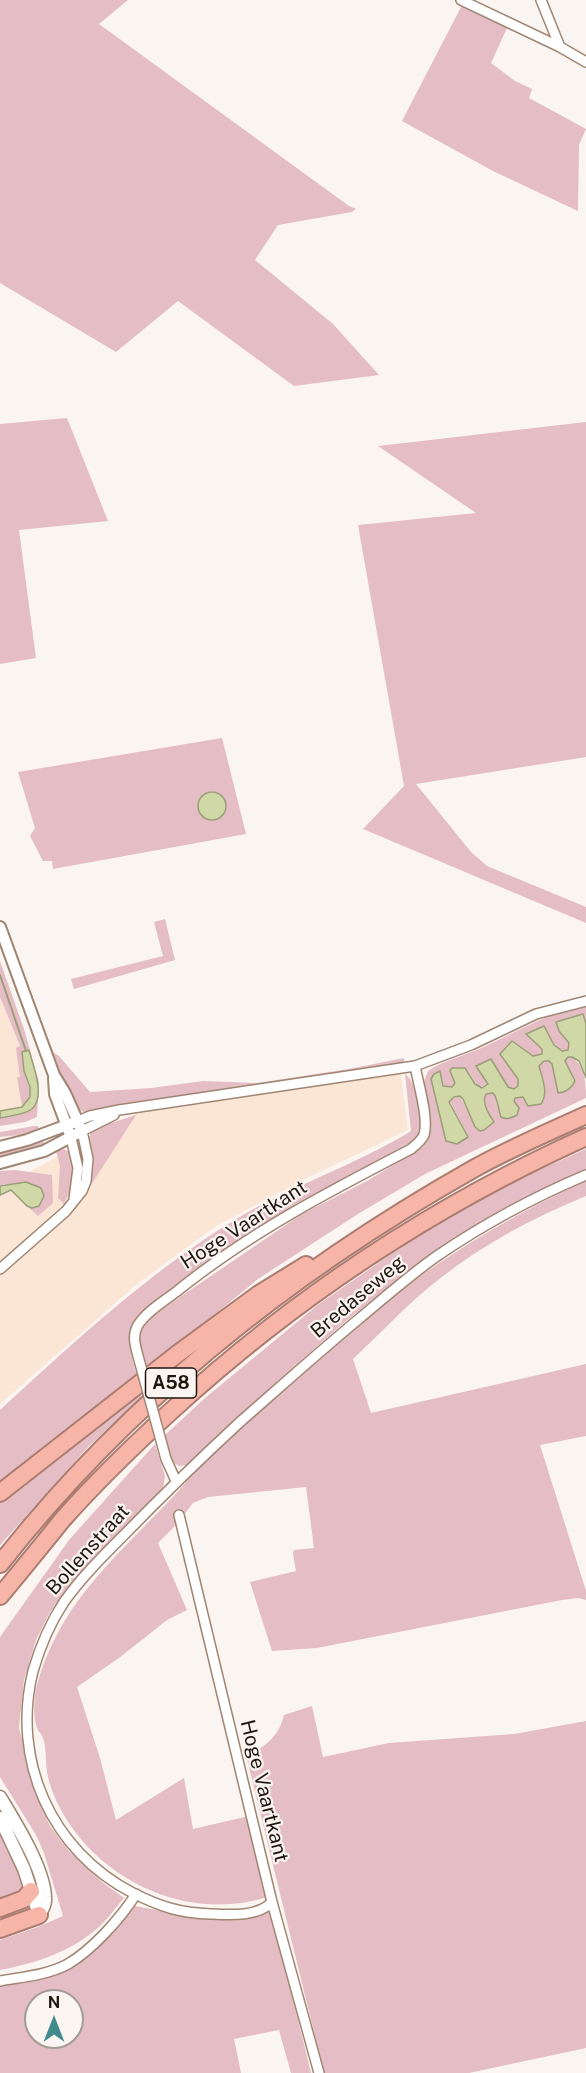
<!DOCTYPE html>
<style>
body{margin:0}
#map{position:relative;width:586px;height:2073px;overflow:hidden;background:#fbf5f1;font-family:"Public Sans",sans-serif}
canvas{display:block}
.north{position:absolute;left:24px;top:1989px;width:60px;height:60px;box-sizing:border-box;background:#fbf5f1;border:2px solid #a39c96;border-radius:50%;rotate:0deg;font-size:16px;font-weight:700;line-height:24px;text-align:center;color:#1f160e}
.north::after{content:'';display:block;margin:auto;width:21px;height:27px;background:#428a8c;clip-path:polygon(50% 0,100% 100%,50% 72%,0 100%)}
</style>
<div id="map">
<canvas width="586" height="2073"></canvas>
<div class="north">N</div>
</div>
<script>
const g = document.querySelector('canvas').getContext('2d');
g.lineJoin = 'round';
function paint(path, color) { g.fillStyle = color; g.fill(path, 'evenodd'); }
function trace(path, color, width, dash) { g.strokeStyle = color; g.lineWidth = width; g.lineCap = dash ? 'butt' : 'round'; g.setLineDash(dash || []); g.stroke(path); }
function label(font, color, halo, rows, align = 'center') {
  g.font = font + ' "Public Sans",sans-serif'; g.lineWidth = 4.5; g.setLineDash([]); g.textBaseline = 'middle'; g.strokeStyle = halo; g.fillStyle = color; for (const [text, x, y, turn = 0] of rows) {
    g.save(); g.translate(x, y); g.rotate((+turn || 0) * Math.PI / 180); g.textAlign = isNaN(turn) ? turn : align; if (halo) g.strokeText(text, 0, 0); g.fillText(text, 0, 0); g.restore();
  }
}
paint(new Path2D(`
 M 0,997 L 22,1052 L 27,1107 L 0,1114 Z
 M 401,1073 L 408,1130 L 311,1176 L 216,1226 L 137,1284 L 0,1404 L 0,1188 L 135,1114 Z`), '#fbe6d6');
paint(new Path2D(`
 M 0,0 L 128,0 L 99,24 L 349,206 L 356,209 L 352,212 L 278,225 L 255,260 L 333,324 L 379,375 L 294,386 L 178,301 L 116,352 L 0,283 Z
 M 461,7 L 507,28 L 491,63 L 515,81 L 532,89 L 529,98 L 586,129 L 579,145 L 578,211 L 493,171 L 402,121 Z
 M 67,418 L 108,521 L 19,530 L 36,658 L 0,664 L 0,424 Z
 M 586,422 L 586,757 L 416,784 L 471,852 L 487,866 L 586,907 L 586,923 L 363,829 L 404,786 L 358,525 L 476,513 L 378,446 Z
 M 222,738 L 246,834 L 53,869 L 52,861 L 43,861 L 30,836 L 35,828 L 18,772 ZM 211,791 L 219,793 L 226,802 L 198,802 L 199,799 Z
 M 165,919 L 175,960 L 74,989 L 71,979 L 163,956 L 154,922 Z
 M 0,961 L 24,1029 L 39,1082 L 37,1117 L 25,1122 L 0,1126 L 0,1118 L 32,1109 L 37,1100 L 38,1094 L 29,1050 L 22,1052 C 23,1059 23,1066 25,1072 C 28,1088 37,1093 22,1107 L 17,1077 L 20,1077 L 16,1048 L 20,1046 L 0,997 Z
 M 586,1004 L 586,1024 L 583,1014 L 562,1035 L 569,1043 L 568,1050 L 562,1051 L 554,1045 L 544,1026 L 542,1054 L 533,1056 L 512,1041 L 500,1054 L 518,1079 L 518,1086 L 514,1089 L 508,1087 L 501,1076 L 487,1082 L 488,1084 L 479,1088 L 468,1071 L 451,1075 L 455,1083 L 452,1087 L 444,1086 L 441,1074 L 431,1079 L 433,1090 L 468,1136 L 449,1100 L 460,1096 L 474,1123 L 489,1115 L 484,1098 L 486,1094 L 493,1093 C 498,1098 498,1109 501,1116 L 519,1108 L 514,1101 L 515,1098 L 545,1090 L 539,1066 L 544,1061 L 549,1061 L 552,1064 L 558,1093 C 566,1093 572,1088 575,1081 L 565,1061 L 568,1057 L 572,1057 C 585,1066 586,1083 586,1098 L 425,1174 L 358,1214 L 258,1279 L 147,1370 C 140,1347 132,1334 152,1316 L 302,1214 L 367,1181 L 423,1147 L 430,1131 L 424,1082 L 428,1071 C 442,1061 463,1056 479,1049 C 515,1033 547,1013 586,1004 Z
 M 47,1037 L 54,1053 L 59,1056 L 90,1092 L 151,1088 L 203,1081 L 257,1083 L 349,1069 L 404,1058 L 404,1064 L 88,1113 L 81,1111 L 73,1105 L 65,1082 L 47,1044 Z
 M 405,1074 C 419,1084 426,1126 415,1140 L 296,1204 L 203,1267 L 130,1336 L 132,1357 L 137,1376 L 0,1484 L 0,1410 C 74,1342 147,1274 233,1221 C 290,1186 354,1166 411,1131 Z
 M 136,1115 L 91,1185 L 92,1157 L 88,1139 L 93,1129 Z
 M 34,1126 L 38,1126 L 39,1130 L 30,1134 L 0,1137 L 0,1132 Z
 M 42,1138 L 45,1145 L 0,1157 L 0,1151 Z
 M 64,1149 C 84,1159 72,1189 64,1204 L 58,1198 L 60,1166 L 56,1151 Z
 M 586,1149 L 586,1170 C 520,1200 455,1236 397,1280 C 323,1337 256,1402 189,1465 L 179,1466 L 172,1462 L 164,1436 L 205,1398 L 319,1304 L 419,1235 L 506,1185 Z
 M 15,1170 L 52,1175 L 53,1203 L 38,1216 L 27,1206 L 32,1208 L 39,1206 L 4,1184 L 0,1186 L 0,1171 Z
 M 586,1181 L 586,1196 C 533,1218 483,1244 438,1280 C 408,1303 381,1333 353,1359 L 371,1413 L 586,1364 L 586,1436 L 540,1445 L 586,1591 L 586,1600 L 578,1598 L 562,1600 L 317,1648 L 272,1651 L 250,1582 L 296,1571 L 293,1554 L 294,1550 L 314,1548 L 306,1487 L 208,1497 L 193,1503 L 177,1524 L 158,1543 L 187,1610 L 167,1620 L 119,1658 L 77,1687 L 100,1758 L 116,1820 L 184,1778 L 193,1829 L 249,1816 L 268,1897 C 207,1916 142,1898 95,1854 C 74,1834 55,1806 48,1777 C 45,1765 47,1749 43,1738 C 42,1734 38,1732 37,1728 C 33,1718 34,1700 36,1689 C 57,1606 113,1560 169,1501 C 182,1488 193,1472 207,1459 C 245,1422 285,1387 326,1353 C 352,1331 377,1308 405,1287 C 461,1246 522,1210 586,1181 Z
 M 141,1390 L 141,1397 L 89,1446 L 0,1545 L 0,1499 Z
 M 155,1444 L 165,1476 L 163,1488 L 74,1580 L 50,1612 L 36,1640 L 24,1680 L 19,1728 L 39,1801 L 50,1826 L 69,1851 L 102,1882 L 124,1898 C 116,1907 108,1919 99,1927 C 71,1952 36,1963 0,1970 L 0,1940 L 38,1927 L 63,1916 L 44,1853 L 36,1835 L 0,1777 L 0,1637 L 69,1540 Z
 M 312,1706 L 323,1757 L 389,1743 L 514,1734 L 586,1721 L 586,2048 L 469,2073 L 324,2073 L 246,1755 C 265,1748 279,1736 284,1715 Z
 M 0,1826 L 25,1883 L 19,1894 L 0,1900 Z
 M 135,1906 L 178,1914 L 271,1909 L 311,2073 L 291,2073 L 279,2030 L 234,2039 L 241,2073 L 0,2073 L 0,1987 L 57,1974 L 73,1964 ZM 36,2001 L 72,2001 L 72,2037 L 36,2037 Z`), '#e5bdc4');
const water = new Path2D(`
 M198 806a14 14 0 1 1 28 0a14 14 0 1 1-28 0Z
 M 583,1014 L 586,1024 L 586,1078 L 579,1061 L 572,1057 L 568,1057 L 565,1061 L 575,1081 C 572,1088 565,1093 558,1093 L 552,1064 L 549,1061 L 544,1061 L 539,1066 C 542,1078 549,1093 541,1104 L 528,1106 L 523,1097 L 515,1098 L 514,1101 L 519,1108 L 517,1115 C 511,1118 507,1120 501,1117 C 498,1109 498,1098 493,1093 L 486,1094 C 481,1103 489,1115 494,1122 L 484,1130 L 480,1131 L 475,1127 L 463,1099 L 460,1096 L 454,1097 L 449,1102 L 468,1137 L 457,1144 L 446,1141 L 431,1079 L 434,1074 L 440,1071 L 443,1086 L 452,1087 L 455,1083 L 450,1071 L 452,1068 L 465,1068 L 475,1084 L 482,1088 L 488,1084 L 476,1066 L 491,1059 L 508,1087 L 514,1089 L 518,1086 L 518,1079 L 500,1054 L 512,1041 L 533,1056 L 542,1054 L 542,1049 L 526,1034 L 544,1026 L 554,1045 L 562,1051 L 568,1050 L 569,1043 L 559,1031 L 556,1022 Z
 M 29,1050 C 33,1066 46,1096 32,1109 C 24,1115 9,1116 0,1118 L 0,1111 L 22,1107 L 30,1097 L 30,1087 L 24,1071 L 22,1052 Z
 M 26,1182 L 41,1188 L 44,1196 L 39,1206 L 32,1208 L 27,1206 L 11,1190 L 0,1195 L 0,1186 Z`);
paint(water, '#d0d8a7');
trace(water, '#9b9e79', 1.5);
trace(new Path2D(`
 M 0,975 L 26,1051`), '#9b9e79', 2);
const minor = new Path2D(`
 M 461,0 L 560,47 L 586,62
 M 541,0 L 560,47
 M 78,1121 L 90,1116 L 119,1110 L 415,1066 L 471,1045 L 536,1014 L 586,1001
 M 71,1138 L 78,1168 L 74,1199
 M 0,1269 L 66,1211 L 82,1191 L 86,1181 L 88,1159 L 82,1131 L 114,1115
 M 138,1356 C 135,1345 132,1335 138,1325 C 146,1312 164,1301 176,1292 C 249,1233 328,1192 411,1149 C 416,1145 421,1141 424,1135 C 429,1118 418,1083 415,1066
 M 166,1459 L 176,1481
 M 179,1515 L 272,1902 L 319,2073
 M 272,1902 C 258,1917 230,1915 211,1914 C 180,1913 161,1907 133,1893 C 51,1851 11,1760 33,1671 C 40,1647 50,1623 64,1602 C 81,1578 102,1557 123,1536 C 161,1497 200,1459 240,1422 C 280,1387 319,1352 360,1318 C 385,1297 410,1275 437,1256 C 484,1224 534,1197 586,1175
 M 0,1981 C 22,1977 48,1975 68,1964 C 92,1950 121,1918 136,1894`);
const tertiary = new Path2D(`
 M 0,927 L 54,1075 L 65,1093 L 82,1131 L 44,1151 L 0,1163
 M 54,1078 L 55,1094 L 69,1132
 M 0,1147 L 27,1140 L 78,1121`);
const secondary = new Path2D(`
 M 0,1797 C 15,1822 44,1868 45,1897 C 46,1904 42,1910 39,1915
 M 0,1818 L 24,1869 L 39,1915`);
const motorway = new Path2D(`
 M 0,1493 L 176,1355 L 259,1294 L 306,1265
 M 0,1564 C 128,1401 294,1270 475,1168 C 511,1148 549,1132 586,1115
 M 0,1596 C 21,1571 42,1545 63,1519 C 96,1482 132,1447 169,1413 C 292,1300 433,1206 586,1137
 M 0,1908 L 24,1899 L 31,1891
 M 0,1929 L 39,1915`);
trace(minor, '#a08672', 12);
trace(tertiary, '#a08672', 14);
trace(secondary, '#a08672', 15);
trace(motorway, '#ab7d71', 20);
trace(minor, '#fff', 9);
trace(tertiary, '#fff', 10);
trace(secondary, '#fff', 12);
trace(motorway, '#f7b5a7', 16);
const minorBridge = new Path2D(`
 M 138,1356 L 166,1459`);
trace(minorBridge, '#a08672', 12, []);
trace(minorBridge, '#fff', 9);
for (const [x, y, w] of [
 [171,1383,51]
]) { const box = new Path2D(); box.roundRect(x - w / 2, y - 15, w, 30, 4.5); g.fillStyle = '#fbf5f1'; g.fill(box); trace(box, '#1f160e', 1.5); }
label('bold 18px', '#1f160e', null, [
 ["A58",171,1383]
]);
label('20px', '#1f160e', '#fbf5f1', [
 ["Hoge Vaartkant",244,1225,-33],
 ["Bredaseweg",358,1297,-40],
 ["Bollenstraat",88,1550,-48],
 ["Hoge Vaartkant",264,1791,76]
]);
</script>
